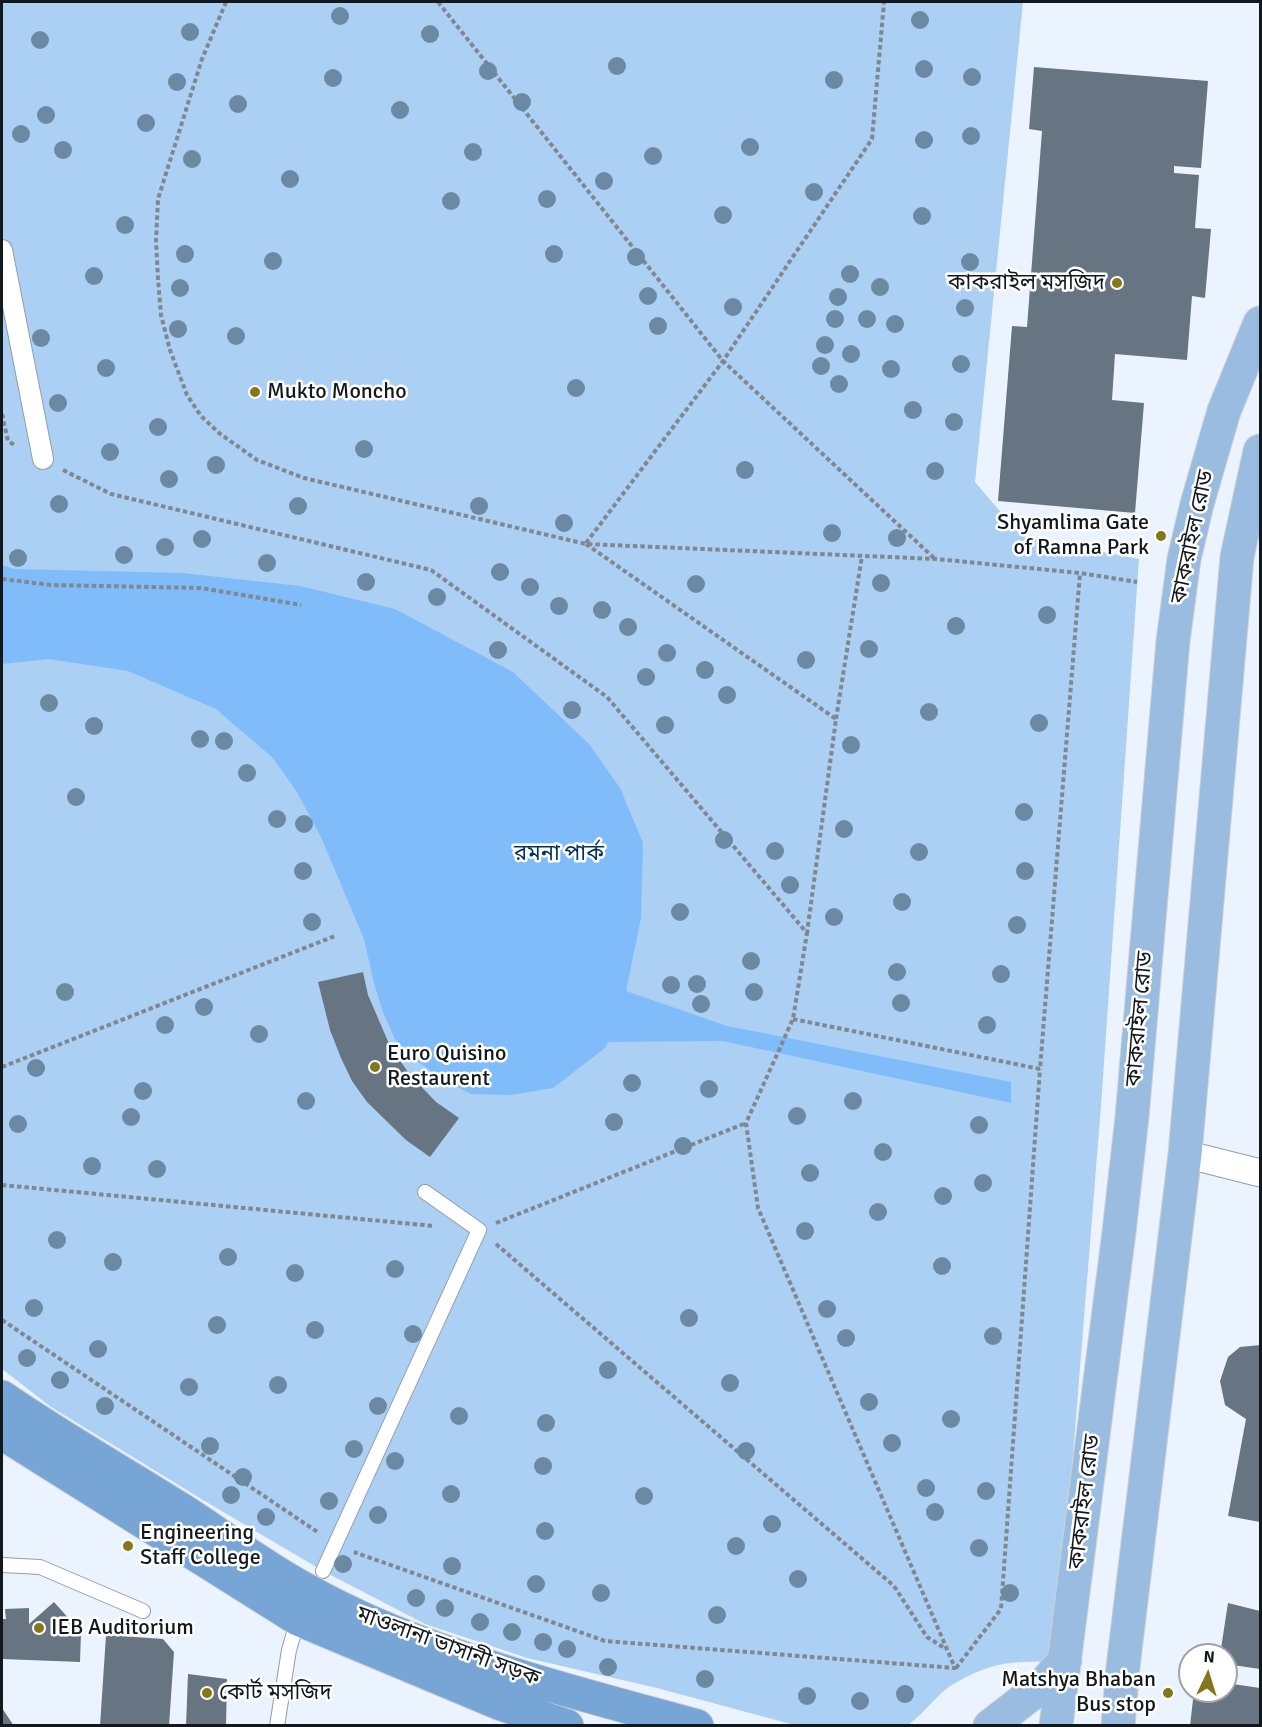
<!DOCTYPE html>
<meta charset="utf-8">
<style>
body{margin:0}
#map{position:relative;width:1262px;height:1727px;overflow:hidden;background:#ebf4fe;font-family:Signika,sans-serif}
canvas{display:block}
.frame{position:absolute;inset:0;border:3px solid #13181d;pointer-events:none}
.north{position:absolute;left:1178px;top:1643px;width:60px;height:60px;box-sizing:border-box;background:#fff;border:2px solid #a1a3a5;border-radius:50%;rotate:4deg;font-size:16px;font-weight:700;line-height:24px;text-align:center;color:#13181d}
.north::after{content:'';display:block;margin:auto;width:21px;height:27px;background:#84761a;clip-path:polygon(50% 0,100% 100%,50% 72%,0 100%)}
</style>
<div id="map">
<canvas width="1262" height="1727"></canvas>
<div class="frame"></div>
<div class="north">N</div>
</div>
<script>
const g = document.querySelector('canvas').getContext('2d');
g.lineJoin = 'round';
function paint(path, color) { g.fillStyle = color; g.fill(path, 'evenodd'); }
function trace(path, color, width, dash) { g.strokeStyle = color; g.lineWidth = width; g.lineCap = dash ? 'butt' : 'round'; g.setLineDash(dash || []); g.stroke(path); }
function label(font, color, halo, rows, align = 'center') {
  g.font = font + ' Signika,"Noto Sans Bengali",sans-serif'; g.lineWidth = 5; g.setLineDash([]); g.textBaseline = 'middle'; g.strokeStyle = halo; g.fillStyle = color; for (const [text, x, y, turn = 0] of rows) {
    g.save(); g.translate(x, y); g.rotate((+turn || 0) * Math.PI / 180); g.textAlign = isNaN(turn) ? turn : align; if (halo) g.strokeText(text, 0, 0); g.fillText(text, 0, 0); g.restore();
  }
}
paint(new Path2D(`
 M 2,2 L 1023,2 L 975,482 L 1021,536 L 1139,559 L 1101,1106 L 1059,1630 L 1046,1662 C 1012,1661 991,1663 961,1680 C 955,1683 949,1686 945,1690 C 932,1701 922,1715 908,1725 L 798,1726 L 657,1688 L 527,1658 L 425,1624 L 323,1571 L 203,1500 L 51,1407 L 2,1369 Z`), '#accff4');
paint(new Path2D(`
 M 2,565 L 14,569 L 182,573 L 300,586 L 395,609 L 513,672 L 589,744 L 620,788 L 643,843 L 641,918 L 626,991 L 727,1026 L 1011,1082 L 1011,1103 L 723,1041 L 608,1042 L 605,1048 L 553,1088 L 510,1095 L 471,1094 L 441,1078 L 407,1054 L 395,1039 L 383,1012 L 374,983 L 364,939 L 321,837 L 297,792 L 273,758 L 216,709 L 128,671 L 49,659 L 2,664 Z`), '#80bbfa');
paint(new Path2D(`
 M 1034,67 L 1208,81 L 1201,168 L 1174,166 L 1174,173 L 1199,175 L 1195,228 L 1211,229 L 1205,298 L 1192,296 L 1187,360 L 1115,354 L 1112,400 L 1144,403 L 1135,513 L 998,501 L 1012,326 L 1027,327 L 1042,131 L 1029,129 Z
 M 363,972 L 368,995 L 390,1046 L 410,1075 L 436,1102 L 459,1118 L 430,1157 L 406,1140 L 367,1102 L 352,1081 L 341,1058 L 330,1030 L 318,982 Z
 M 1260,1345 L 1260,1522 L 1228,1516 L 1246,1419 L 1225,1405 L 1220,1381 L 1228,1357 L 1240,1347 Z
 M 54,1602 L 81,1632 L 80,1662 L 2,1659 L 2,1619 L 6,1619 L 5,1609 L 29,1608 L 29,1624 Z
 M 1228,1603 L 1260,1611 L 1260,1669 L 1226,1664 L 1226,1655 L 1220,1655 Z
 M 106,1635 L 163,1639 L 174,1652 L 169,1726 L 100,1726 Z
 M 188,1674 L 227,1679 L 226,1726 L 186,1726 Z
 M 1226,1683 L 1260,1688 L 1260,1726 L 1190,1726 L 1194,1691 L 1226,1691 Z
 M 2,1708 L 14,1726 L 2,1726 Z`), '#677482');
const service = new Path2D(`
 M 2,1565 L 40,1567 L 143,1611
 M 323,1571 L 479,1230 L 425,1192
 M 277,1726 L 289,1650 L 298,1619`);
const pedestrian = new Path2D(`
 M 2,250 L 43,459`);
const minor = new Path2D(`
 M 1185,1154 L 1260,1173`);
const primary = new Path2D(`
 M 990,1726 L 1043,1685 L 1065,1660
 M 1056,1726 L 1119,1232 L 1132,1117 L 1173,641 L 1184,559 L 1197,504 L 1224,411 L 1260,323
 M 1118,1726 L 1123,1667 L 1185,1154 L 1237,557 L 1260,451`);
const trunk = new Path2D(`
 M 2,1397 C 60,1437 122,1472 182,1510 C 206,1525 230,1543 254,1558 C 297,1587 345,1612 394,1632 C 492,1672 595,1698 697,1726
 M 2,1433 L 298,1619 L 501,1704 L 567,1726`);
trace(service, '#909dad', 16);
trace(pedestrian, '#909dad', 22);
trace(minor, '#909dad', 29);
trace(primary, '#d0d1d2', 35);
trace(trunk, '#d0d1d2', 35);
trace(new Path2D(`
 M 226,2 L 202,59 L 158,199 L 156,240 L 158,279 L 161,315 L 170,350 L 187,395 L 201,416 L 219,433 L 257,460 L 304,478 L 586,544 L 936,559 L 1080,573 L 1137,582
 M 438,2 L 723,361 L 935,559
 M 2,414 L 8,441 L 16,446
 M 63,470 L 111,494 L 431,570 L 607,697 L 807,933 L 793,1019 L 746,1123 L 758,1208 L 955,1668 L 605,1641 L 354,1552
 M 586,543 L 723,361 L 872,139 L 884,2
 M 586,544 L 836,719 L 807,933
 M 2,579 L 51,585 L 201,588 L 301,605
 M 836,719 L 862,556
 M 793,1019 L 1040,1069 L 1080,573
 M 2,1067 L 335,936
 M 2,1185 L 434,1226
 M 496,1223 L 746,1123
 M 496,1244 L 894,1586 L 927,1637 L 946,1649
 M 2,1320 L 319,1533
 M 956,1668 L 1001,1609 L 1040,1069`), '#80878e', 4, [4.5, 3]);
trace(service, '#fff', 14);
trace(pedestrian, '#fff', 20);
trace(minor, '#fff', 27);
trace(primary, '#99bce0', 33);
trace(trunk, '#77a6d6', 33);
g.fillStyle = '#6c89a3';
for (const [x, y] of [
 [340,16],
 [920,20],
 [190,32],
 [430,34],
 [40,40],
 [617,66],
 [924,69],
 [488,71],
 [972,77],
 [333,78],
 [834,80],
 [177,82],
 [522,102],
 [238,104],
 [400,110],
 [46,115],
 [146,123],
 [21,134],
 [971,136],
 [924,140],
 [750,147],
 [63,150],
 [473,152],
 [653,156],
 [192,159],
 [290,179],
 [604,181],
 [814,192],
 [547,199],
 [451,201],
 [723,215],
 [922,216],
 [125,225],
 [185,254],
 [554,254],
 [636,257],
 [273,261],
 [970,262],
 [850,274],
 [94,276],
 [880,287],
 [180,288],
 [648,296],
 [838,297],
 [733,307],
 [965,308],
 [835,319],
 [867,319],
 [895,324],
 [658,326],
 [178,329],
 [236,336],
 [41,338],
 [825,345],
 [851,354],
 [961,364],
 [821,366],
 [106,368],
 [891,369],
 [839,384],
 [576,388],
 [58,403],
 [913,410],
 [954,422],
 [158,427],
 [364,449],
 [110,452],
 [216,465],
 [745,470],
 [935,471],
 [169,479],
 [59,504],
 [298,506],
 [479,506],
 [564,523],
 [832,533],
 [897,538],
 [202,539],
 [165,547],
 [124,555],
 [18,558],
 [267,563],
 [500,572],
 [366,582],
 [881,583],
 [696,584],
 [530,587],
 [437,597],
 [559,606],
 [602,610],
 [1047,615],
 [956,626],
 [628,627],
 [869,649],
 [498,650],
 [667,653],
 [806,660],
 [705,670],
 [646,677],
 [727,695],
 [49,703],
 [572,710],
 [929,712],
 [1039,723],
 [665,725],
 [94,726],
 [200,739],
 [224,741],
 [851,745],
 [247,773],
 [76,797],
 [1024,812],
 [277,819],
 [304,824],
 [844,829],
 [724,840],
 [775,851],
 [919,852],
 [303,871],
 [1025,871],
 [790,885],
 [902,902],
 [680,912],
 [834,917],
 [312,922],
 [1017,925],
 [751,961],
 [897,972],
 [1001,974],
 [697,984],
 [671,985],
 [65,992],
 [754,992],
 [901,1003],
 [701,1004],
 [204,1007],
 [165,1025],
 [987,1025],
 [259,1034],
 [36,1068],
 [632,1083],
 [709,1089],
 [143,1091],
 [306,1101],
 [853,1101],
 [797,1116],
 [131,1117],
 [614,1122],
 [18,1124],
 [979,1125],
 [683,1146],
 [883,1152],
 [92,1166],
 [157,1169],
 [810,1173],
 [983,1183],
 [943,1196],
 [878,1212],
 [805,1231],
 [57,1240],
 [228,1257],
 [113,1262],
 [942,1266],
 [395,1269],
 [295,1273],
 [34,1308],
 [827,1309],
 [689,1318],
 [217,1325],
 [315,1330],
 [413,1334],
 [993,1336],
 [846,1338],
 [98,1349],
 [27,1358],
 [608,1370],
 [60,1380],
 [730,1383],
 [278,1385],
 [189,1387],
 [869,1402],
 [105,1406],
 [378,1406],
 [459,1416],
 [951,1419],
 [546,1423],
 [892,1443],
 [210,1446],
 [354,1449],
 [746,1451],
 [395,1461],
 [543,1466],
 [243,1477],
 [926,1488],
 [986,1491],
 [451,1494],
 [231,1495],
 [644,1496],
 [329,1501],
 [935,1512],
 [378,1515],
 [266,1517],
 [772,1524],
 [545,1531],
 [736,1546],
 [979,1548],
 [343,1564],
 [452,1566],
 [798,1579],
 [536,1584],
 [601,1593],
 [1010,1593],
 [416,1598],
 [445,1608],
 [717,1615],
 [480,1622],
 [512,1632],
 [543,1642],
 [567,1649],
 [608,1667],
 [705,1679],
 [905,1694],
 [807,1696],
 [860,1701]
]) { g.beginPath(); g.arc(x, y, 9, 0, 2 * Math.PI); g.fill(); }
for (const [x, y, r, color] of [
 [1117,283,6,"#84761a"],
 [255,392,6,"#84761a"],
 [1161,536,6,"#84761a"],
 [375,1067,6,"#84761a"],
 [128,1546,6,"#84761a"],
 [39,1628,6,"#84761a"],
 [207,1693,6,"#84761a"],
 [1168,1693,6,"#84761a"]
]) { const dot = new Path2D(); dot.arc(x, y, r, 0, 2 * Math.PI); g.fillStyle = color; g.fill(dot); trace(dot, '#fff', 2); }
label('22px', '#13181d', '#fff', [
 ["কাকরাইল মসজিদ",1105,283,"right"],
 ["Mukto Moncho",267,392],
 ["Shyamlima Gate",1149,523,"right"],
 ["of Ramna Park",1149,548,"right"],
 ["Euro Quisino",387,1054],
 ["Restaurent",387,1079],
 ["Engineering",140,1533],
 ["Staff College",140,1558],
 ["IEB Auditorium",51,1628],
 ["Matshya Bhaban",1156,1680,"right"],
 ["Bus stop",1156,1705,"right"],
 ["কোর্ট মসজিদ",219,1693]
], 'left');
label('22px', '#13181d', '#fff', [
 ["কাকরাইল রোড",1193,537,-78],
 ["কাকরাইল রোড",1140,1019,-85],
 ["কাকরাইল রোড",1085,1502,-83],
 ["মাওলানা ভাসানী সড়ক",448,1647,20]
]);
label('22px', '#043158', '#fff', [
 ["রমনা পার্ক",559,854]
]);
</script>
